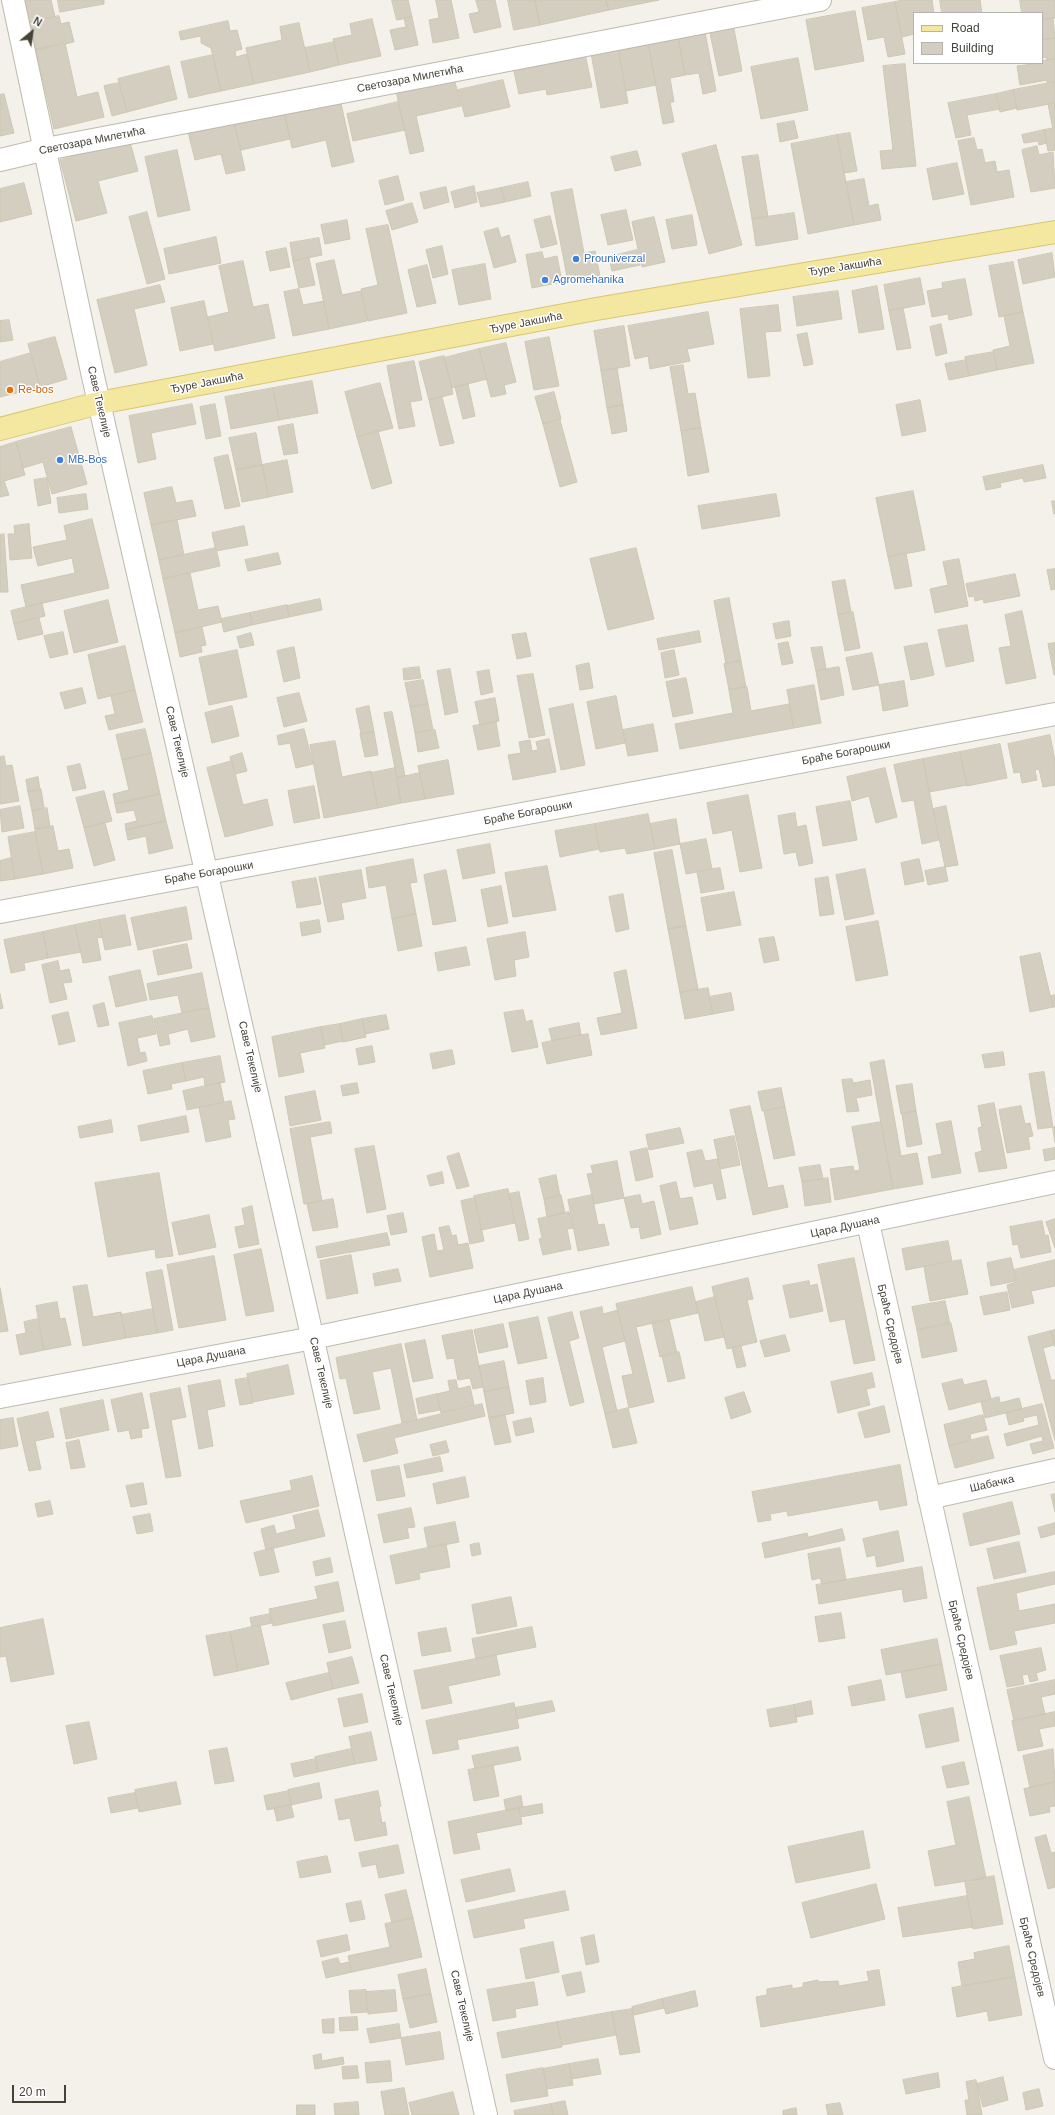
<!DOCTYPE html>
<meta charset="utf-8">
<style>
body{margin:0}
#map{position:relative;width:1055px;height:2115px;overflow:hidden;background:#f3f1e9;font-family:Helvetica,sans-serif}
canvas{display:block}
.legend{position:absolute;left:913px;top:12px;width:130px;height:52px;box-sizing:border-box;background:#fff;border:1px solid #b5b3af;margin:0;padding:5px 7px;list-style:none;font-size:12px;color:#454238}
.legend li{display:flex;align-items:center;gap:8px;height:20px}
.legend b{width:20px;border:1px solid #b5b3af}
.north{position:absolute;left:12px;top:12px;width:40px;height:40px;-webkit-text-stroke:3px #fff;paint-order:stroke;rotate:29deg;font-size:11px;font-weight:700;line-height:16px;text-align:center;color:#454238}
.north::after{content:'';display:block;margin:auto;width:14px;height:18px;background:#454238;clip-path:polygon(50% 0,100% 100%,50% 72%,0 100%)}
.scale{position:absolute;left:12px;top:2085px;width:54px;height:18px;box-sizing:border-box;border:2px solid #454238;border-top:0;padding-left:5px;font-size:12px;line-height:14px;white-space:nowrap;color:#454238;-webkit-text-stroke:3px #fff;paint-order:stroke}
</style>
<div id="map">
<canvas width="1055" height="2115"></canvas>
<ul class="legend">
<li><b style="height:5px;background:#f4e7a0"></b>Road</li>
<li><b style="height:11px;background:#d3cebf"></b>Building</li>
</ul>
<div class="north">N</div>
<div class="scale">20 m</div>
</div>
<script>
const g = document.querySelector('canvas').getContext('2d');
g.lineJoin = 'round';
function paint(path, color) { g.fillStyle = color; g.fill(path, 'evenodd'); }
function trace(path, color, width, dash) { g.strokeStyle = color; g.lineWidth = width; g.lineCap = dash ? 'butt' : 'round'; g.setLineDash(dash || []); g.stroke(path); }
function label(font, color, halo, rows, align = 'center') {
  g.font = font + ' Helvetica,sans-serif'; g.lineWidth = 3; g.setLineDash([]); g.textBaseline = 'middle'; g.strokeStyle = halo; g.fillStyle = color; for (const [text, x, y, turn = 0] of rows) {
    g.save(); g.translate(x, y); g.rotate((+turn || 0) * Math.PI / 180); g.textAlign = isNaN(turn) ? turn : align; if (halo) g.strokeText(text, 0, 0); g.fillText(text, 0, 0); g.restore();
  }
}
const building = new Path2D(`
 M 25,0 L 51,0 L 55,17 L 30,22 Z
 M 58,0 L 104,0 L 104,4 L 60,12 Z
 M 392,0 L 408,0 L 412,17 L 397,20 Z
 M 436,0 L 451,0 L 459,38 L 433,43 L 429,20 L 439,18 Z
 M 476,0 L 495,0 L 501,27 L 474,33 L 469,14 L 479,12 Z
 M 508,0 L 535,0 L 540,25 L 514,30 Z
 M 535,0 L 606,0 L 609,10 L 540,25 Z
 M 606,0 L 659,0 L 609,10 Z
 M 904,0 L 932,0 L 934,13 L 914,13 L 914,34 L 902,37 L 895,2 Z
 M 940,0 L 980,0 L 982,13 L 942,13 Z
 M 1020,0 L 1055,0 L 1055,18 L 1042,20 L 1042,13 L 1022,13 Z
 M 895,2 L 905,54 L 888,57 L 884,37 L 868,40 L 862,8 Z
 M 855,11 L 864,61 L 815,70 L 806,20 Z
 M 59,16 L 61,24 L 69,22 L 74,42 L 36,50 L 30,22 Z
 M 412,17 L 418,45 L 395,50 L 390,30 L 406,27 L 404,18 Z
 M 1053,18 L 1055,38 L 1042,40 L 1042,20 Z
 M 372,19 L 381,56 L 339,65 L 333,39 L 352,35 L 350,24 Z
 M 228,21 L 230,31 L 237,30 L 242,49 L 235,51 L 236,57 L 247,54 L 254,84 L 221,91 L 211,48 L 201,43 L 201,36 L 181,40 L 179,32 Z
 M 299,23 L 310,72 L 254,84 L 246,48 L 282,40 L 280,27 Z
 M 734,29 L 742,71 L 719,76 L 710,33 Z
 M 705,32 L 716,91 L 703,94 L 699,73 L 685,75 L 678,37 Z
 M 678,37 L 685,75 L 670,78 L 674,102 L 670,102 L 674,122 L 663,124 L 648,43 Z
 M 1055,38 L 1055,59 L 1047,60 L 1046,57 L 1042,58 L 1042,40 Z
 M 334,42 L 339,65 L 310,72 L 305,48 Z
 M 65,43 L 77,97 L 98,92 L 104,117 L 54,129 L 36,50 Z
 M 648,43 L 656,85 L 626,91 L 618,48 Z
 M 618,48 L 628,103 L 601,108 L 591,53 Z
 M 585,54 L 592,87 L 547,95 L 546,89 L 519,94 L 513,67 Z
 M 213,55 L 221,91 L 189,98 L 181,62 Z
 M 798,58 L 808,110 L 761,119 L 751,67 Z
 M 1055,59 L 1055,82 L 1047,83 L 1047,80 L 1020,85 L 1017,66 L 1042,63 L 1042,61 Z
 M 905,64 L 916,166 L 882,169 L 880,151 L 893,150 L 883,66 Z
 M 169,66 L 177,99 L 127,112 L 118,79 Z
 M 454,78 L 461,106 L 416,116 L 424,151 L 410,154 L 396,91 Z
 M 503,80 L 510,107 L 465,117 L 458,90 Z
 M 1055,82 L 1055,103 L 1017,110 L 1013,90 Z
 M 119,83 L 127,112 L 112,116 L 104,86 Z
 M 1013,90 L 1017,108 L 1000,112 L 996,94 Z
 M 4,94 L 14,133 L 0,136 L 0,95 Z
 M 996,94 L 1000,109 L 967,115 L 971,135 L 956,138 L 948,103 Z
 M 340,99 L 354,162 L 332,167 L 326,140 L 292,148 L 284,111 Z
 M 398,102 L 405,130 L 353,141 L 347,114 Z
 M 1055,103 L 1055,128 L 1053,129 L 1048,104 Z
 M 284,111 L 290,139 L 241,150 L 234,122 Z
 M 794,121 L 798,138 L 780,142 L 777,124 Z
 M 234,122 L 245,170 L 226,174 L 221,154 L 195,160 L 188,132 Z
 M 1055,128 L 1055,150 L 1048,151 L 1044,130 Z
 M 1044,130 L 1047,143 L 1039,145 L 1038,141 L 1024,143 L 1022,135 Z
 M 850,133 L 857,171 L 844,173 L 837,135 Z
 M 837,135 L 854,225 L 808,234 L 791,144 Z
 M 974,138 L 977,150 L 982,149 L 985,163 L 995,161 L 997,172 L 1009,170 L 1014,197 L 971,205 L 958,141 Z
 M 130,142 L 138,171 L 98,181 L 107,213 L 76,221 L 60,160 Z
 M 716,145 L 742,245 L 709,254 L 682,154 Z
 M 1037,146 L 1039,155 L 1053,152 L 1055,188 L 1031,192 L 1022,150 Z
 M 177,150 L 190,210 L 158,217 L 145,157 Z
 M 637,151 L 641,165 L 615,171 L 611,157 Z
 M 758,155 L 768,217 L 752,219 L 742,157 Z
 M 957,163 L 964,194 L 933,200 L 927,169 Z
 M 398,176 L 404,200 L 385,205 L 379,181 Z
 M 864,179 L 869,206 L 878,204 L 881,220 L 854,225 L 846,182 Z
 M 528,182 L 531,196 L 505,202 L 501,188 Z
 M 24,183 L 32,214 L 0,222 L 0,189 Z
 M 474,186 L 477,202 L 455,208 L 451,192 Z
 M 446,187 L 449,202 L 424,209 L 420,193 Z
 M 501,188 L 505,202 L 481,207 L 477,193 Z
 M 572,189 L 584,253 L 595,251 L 600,276 L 568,282 L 551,193 Z
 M 412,203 L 418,222 L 392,230 L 386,211 Z
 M 626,210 L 633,240 L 608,245 L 601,215 Z
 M 147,212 L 165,279 L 147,284 L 129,217 Z
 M 794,213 L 798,239 L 756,246 L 752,219 Z
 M 692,215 L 697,245 L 672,249 L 666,220 Z
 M 550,216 L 557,244 L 541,248 L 534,220 Z
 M 654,217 L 665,262 L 642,267 L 632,222 Z
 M 347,220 L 350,239 L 325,244 L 321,225 Z
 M 388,225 L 407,313 L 368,321 L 361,289 L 378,285 L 366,229 Z
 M 498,228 L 501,238 L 509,235 L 516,262 L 494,268 L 484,232 Z
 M 216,237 L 221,263 L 169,274 L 164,249 Z
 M 319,238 L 322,255 L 293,261 L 290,243 Z
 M 442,246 L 448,274 L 433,278 L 426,250 Z
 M 286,248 L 290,267 L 270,271 L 266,252 Z
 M 637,250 L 640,265 L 612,271 L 609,257 Z
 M 542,252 L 544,259 L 557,256 L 562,282 L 532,288 L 526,255 Z
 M 1052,253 L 1055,277 L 1023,284 L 1018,260 Z
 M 309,258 L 315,285 L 299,288 L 293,261 Z
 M 334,260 L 342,295 L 361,291 L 367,321 L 329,329 L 316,264 Z
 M 243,261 L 253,307 L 268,304 L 275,338 L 215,351 L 208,317 L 229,312 L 219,266 Z
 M 1013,262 L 1023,312 L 999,317 L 989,266 Z
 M 485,264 L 491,299 L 459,305 L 452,270 Z
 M 427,265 L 436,303 L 417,307 L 408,270 Z
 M 920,278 L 925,304 L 889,311 L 884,285 Z
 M 965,279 L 972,315 L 949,320 L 948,314 L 932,317 L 927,291 L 943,288 L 942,283 Z
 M 160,285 L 165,302 L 134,309 L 147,365 L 115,373 L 97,300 Z
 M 877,286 L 884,329 L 859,333 L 852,291 Z
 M 299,289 L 303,305 L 324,301 L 329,329 L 293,336 L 284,292 Z
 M 838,291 L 842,319 L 797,326 L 793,297 Z
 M 204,301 L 213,344 L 180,351 L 171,308 Z
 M 778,305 L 781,331 L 765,332 L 770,376 L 748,378 L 740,309 Z
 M 903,308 L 911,348 L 897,350 L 889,311 Z
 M 708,312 L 714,344 L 687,349 L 690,361 L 650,369 L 648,356 L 635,359 L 628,326 Z
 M 1023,312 L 1034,363 L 997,370 L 993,350 L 1010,346 L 1004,316 Z
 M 9,320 L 13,340 L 0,342 L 0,321 Z
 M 941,324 L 947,353 L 936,356 L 930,327 Z
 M 624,326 L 630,366 L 601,371 L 594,331 Z
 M 807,333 L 813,364 L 804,366 L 797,335 Z
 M 55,337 L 67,379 L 40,387 L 28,344 Z
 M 549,337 L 559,386 L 534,390 L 525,342 Z
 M 506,343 L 516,382 L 504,385 L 506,394 L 491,397 L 479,349 Z
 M 479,349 L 487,379 L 452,388 L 444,358 Z
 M 994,352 L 997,370 L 969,376 L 965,357 Z
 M 31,353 L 40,387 L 0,397 L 0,362 Z
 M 444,356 L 453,394 L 429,400 L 419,362 Z
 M 966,360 L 969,376 L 949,380 L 945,364 Z
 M 414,361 L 422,400 L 410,402 L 415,426 L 399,429 L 387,366 Z
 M 683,365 L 688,394 L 695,393 L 701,428 L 681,431 L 670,367 Z
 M 617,368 L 623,405 L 607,408 L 601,371 Z
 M 312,381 L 318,413 L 279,420 L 273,388 Z
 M 380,383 L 393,428 L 357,437 L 345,392 Z
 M 468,384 L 475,416 L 463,419 L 455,387 Z
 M 273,388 L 279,420 L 231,429 L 225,397 Z
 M 554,392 L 561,419 L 543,424 L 535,397 Z
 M 442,397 L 454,443 L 440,446 L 429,400 Z
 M 920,400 L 926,431 L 902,436 L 896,405 Z
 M 192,404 L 196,424 L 151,433 L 156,459 L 138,463 L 129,416 Z
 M 215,404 L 221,436 L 206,439 L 200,407 Z
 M 623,405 L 627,431 L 612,434 L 607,408 Z
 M 560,420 L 577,482 L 560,487 L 543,424 Z
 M 293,424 L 298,453 L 284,455 L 278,427 Z
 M 71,427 L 87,484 L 52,494 L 43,462 L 23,468 L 16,442 Z
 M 701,428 L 709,472 L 688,476 L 681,431 Z
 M 378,431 L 392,483 L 372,489 L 357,437 Z
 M 256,433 L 262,465 L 236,470 L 229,438 Z
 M 16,442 L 25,475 L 4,481 L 9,495 L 0,497 L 0,447 Z
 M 228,455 L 240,506 L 225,509 L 214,458 Z
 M 287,460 L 293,492 L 268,497 L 262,465 Z
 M 262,465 L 269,497 L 242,502 L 236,470 Z
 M 1043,465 L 1046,478 L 1024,482 L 1023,478 L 1000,483 L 1001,487 L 986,490 L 983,477 Z
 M 47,478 L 51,503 L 38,506 L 34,480 Z
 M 172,487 L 176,503 L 192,500 L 196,516 L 151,525 L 144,493 Z
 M 913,491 L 925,550 L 888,557 L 876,498 Z
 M 86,494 L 88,509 L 59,513 L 57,498 Z
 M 776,494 L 780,516 L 702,529 L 698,506 Z
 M 1052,501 L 1055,501 L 1055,513 L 1054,514 Z
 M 92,519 L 109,588 L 26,607 L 21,585 L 75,573 L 72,558 L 38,566 L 33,547 L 67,540 L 64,526 Z
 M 177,520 L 184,555 L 159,560 L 151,525 Z
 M 29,524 L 32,558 L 10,560 L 8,534 L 15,534 L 14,526 Z
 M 244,526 L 248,545 L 216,551 L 212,533 Z
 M 4,534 L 8,592 L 0,592 L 0,535 Z
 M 216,548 L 220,566 L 163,579 L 159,560 Z
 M 636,548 L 654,619 L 608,630 L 590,559 Z
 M 278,553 L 281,564 L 248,571 L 245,560 Z
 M 906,553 L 912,586 L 895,589 L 888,557 Z
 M 959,559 L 968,606 L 935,613 L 930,589 L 948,585 L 943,562 Z
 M 1055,569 L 1055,589 L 1051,590 L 1047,570 Z
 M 190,573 L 198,610 L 218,606 L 222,622 L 175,633 L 163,579 Z
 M 1015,574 L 1020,596 L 984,603 L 983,599 L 975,601 L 974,596 L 969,597 L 966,584 Z
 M 845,580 L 851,612 L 838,615 L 832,582 Z
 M 729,598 L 741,661 L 726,664 L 714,601 Z
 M 320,599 L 322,610 L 289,617 L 287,606 Z
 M 108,600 L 118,642 L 74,653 L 64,611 Z
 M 42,603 L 45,616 L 14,624 L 11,611 Z
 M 287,605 L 289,617 L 252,625 L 250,613 Z
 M 1022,611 L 1036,678 L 1006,684 L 999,648 L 1011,646 L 1005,615 Z
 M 853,612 L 860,648 L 845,651 L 838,615 Z
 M 250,613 L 252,625 L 224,632 L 221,619 Z
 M 39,618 L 43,634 L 18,640 L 14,624 Z
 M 789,621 L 791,636 L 776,639 L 773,624 Z
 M 967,625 L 974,661 L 946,667 L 938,630 Z
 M 202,627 L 206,645 L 201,646 L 202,652 L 180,657 L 175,633 Z
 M 699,631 L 701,642 L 659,650 L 657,639 Z
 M 63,632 L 68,654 L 50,658 L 44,636 Z
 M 251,633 L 254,645 L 240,648 L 237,637 Z
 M 526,633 L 531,656 L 517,659 L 512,635 Z
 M 788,642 L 793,663 L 782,665 L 778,644 Z
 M 927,643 L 934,675 L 911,680 L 904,647 Z
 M 1055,643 L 1055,675 L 1054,675 L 1048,644 Z
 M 125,646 L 135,690 L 98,699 L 88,655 Z
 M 294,647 L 300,678 L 284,682 L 277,651 Z
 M 822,647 L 826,669 L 816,671 L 811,648 Z
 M 237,650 L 247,697 L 209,705 L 199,658 Z
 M 674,650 L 679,675 L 665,678 L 661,653 Z
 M 872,653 L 879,685 L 853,690 L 846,658 Z
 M 741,661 L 746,687 L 729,690 L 724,664 Z
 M 589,663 L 593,688 L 580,690 L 576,666 Z
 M 419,667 L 421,678 L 404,680 L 403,669 Z
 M 839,667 L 844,695 L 821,700 L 816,671 Z
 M 450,669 L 458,712 L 445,715 L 437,671 Z
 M 489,670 L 493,692 L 481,695 L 477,672 Z
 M 533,674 L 545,735 L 529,738 L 517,676 Z
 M 686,678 L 693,713 L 673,717 L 666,682 Z
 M 423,680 L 428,704 L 410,707 L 405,683 Z
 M 904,681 L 908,706 L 883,711 L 879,685 Z
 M 814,685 L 821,723 L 794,728 L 787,690 Z
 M 747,687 L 751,711 L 789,704 L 794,728 L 680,749 L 675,724 L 733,713 L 729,690 Z
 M 82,688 L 86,703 L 65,709 L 60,693 Z
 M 135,690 L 143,722 L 109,730 L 105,716 L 115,714 L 111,696 Z
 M 299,693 L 307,721 L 284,727 L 277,698 Z
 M 616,696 L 625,743 L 596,749 L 587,702 Z
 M 495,698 L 499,721 L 480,725 L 475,702 Z
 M 428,704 L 433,730 L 415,733 L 410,707 Z
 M 573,704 L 585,765 L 561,770 L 549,709 Z
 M 232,706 L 239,736 L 212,743 L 205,713 Z
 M 369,706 L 374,732 L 361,734 L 356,709 Z
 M 392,712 L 405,776 L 397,778 L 384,713 Z
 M 496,722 L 500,746 L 478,750 L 473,726 Z
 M 653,724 L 658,751 L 628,756 L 623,730 Z
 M 145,729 L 151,753 L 122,760 L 116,735 Z
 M 304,729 L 313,764 L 296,768 L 290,743 L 279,745 L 277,736 Z
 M 435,730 L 439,748 L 418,752 L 415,733 Z
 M 374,732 L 378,755 L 365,757 L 360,734 Z
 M 1050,735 L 1055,761 L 1055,785 L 1043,787 L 1039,769 L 1035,770 L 1037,780 L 1022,783 L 1020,772 L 1014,773 L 1008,744 Z
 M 549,739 L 556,772 L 513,780 L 508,755 L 521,753 L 519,742 L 530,740 L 532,751 L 538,750 L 536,742 Z
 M 335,741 L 342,777 L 371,771 L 378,808 L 324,818 L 310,745 Z
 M 1000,744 L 1007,778 L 967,786 L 960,752 Z
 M 960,752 L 967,785 L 929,792 L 923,759 Z
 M 151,753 L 160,794 L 115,804 L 113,794 L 129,790 L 122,760 Z
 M 242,753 L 247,771 L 235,774 L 230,757 Z
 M 4,756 L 6,766 L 12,765 L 19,801 L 0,804 L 0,757 Z
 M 923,759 L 939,840 L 922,844 L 914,800 L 902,802 L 894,765 Z
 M 448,760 L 454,794 L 425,799 L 418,766 Z
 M 232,761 L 243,805 L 267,799 L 273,825 L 225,837 L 207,768 Z
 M 80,764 L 86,788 L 73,791 L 67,767 Z
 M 395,768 L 401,803 L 378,808 L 371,773 Z
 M 885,768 L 897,817 L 876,823 L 869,796 L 852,801 L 847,777 Z
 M 420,773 L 425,799 L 401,803 L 397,778 Z
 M 38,777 L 40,790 L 28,792 L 26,780 Z
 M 314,786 L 320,818 L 294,823 L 288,791 Z
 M 41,789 L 44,808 L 32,811 L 28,792 Z
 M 104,791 L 112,821 L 84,828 L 76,798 Z
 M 160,794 L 166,821 L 126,830 L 125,824 L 137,821 L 134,810 L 117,813 L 115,804 Z
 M 748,795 L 762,868 L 740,872 L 732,830 L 713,834 L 707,803 Z
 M 850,801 L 857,840 L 823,846 L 816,807 Z
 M 20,806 L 24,828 L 2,832 L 0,810 Z
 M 946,806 L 958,865 L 945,867 L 933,809 Z
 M 47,808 L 50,827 L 35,829 L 32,811 Z
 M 795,813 L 797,827 L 806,825 L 813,863 L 799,866 L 796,852 L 784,854 L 778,816 Z
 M 648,814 L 655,849 L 627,854 L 625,848 L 600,852 L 595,824 Z
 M 676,819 L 680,844 L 655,849 L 650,824 Z
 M 166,821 L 173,848 L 149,854 L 146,836 L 128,840 L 126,830 Z
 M 105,823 L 115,860 L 94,866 L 84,828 Z
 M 595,824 L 599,849 L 560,857 L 555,831 Z
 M 53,826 L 58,851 L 69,849 L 73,868 L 43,874 L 35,829 Z
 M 35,832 L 43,874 L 15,879 L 8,837 Z
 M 706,839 L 712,869 L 686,874 L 680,844 Z
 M 490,844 L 495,873 L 463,879 L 457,850 Z
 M 672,850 L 686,926 L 668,929 L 654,853 Z
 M 11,858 L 15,879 L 0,881 L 0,861 Z
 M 413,859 L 417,882 L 410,883 L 416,914 L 392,919 L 386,885 L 369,888 L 366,868 Z
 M 919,859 L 924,881 L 905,885 L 901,863 Z
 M 547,866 L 556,910 L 513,917 L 505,873 Z
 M 945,867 L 948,881 L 928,885 L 925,871 Z
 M 720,868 L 724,889 L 701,893 L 697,872 Z
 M 865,869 L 874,914 L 845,920 L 836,875 Z
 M 361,870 L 366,898 L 341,903 L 344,919 L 328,922 L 319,877 Z
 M 446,870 L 456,921 L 433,925 L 424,875 Z
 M 828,877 L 834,914 L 820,916 L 815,879 Z
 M 316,878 L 321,904 L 297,908 L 292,882 Z
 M 501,886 L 508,923 L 488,927 L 481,890 Z
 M 734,892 L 741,925 L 707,931 L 701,898 Z
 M 623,894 L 629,929 L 616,932 L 609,897 Z
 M 186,907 L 192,939 L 138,950 L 131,918 Z
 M 416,914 L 422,946 L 398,951 L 392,919 Z
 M 125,915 L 131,945 L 105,950 L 99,920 Z
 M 99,920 L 103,937 L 97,938 L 101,960 L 83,963 L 75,925 Z
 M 319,920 L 321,932 L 302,936 L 300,923 Z
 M 878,921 L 888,975 L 856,981 L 846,927 Z
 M 75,925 L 81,952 L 48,958 L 43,932 Z
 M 686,926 L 698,989 L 680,993 L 668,929 Z
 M 43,932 L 48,958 L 24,963 L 25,970 L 11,973 L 4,940 Z
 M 525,932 L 529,957 L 514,960 L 516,976 L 495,980 L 487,939 Z
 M 774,937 L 779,960 L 764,963 L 759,939 Z
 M 187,944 L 192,968 L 158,975 L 153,951 Z
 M 466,947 L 470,965 L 438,971 L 435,953 Z
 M 1040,953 L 1053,1007 L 1030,1012 L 1020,957 Z
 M 58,961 L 60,971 L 69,969 L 72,982 L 63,983 L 67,999 L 50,1003 L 42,965 Z
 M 140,970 L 147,1000 L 116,1007 L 109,977 Z
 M 626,970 L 637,1028 L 601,1035 L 597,1018 L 622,1013 L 614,973 Z
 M 202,973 L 209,1008 L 182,1013 L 178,995 L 150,1000 L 147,984 Z
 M 708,988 L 713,1014 L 685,1019 L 680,993 Z
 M 731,993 L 734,1010 L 713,1014 L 709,997 Z
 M 0,994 L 3,1008 L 0,1009 Z
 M 1055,995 L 1055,1007 L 1053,1007 L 1051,996 Z
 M 104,1003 L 109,1025 L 98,1027 L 93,1006 Z
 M 209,1008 L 215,1037 L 191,1042 L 188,1029 L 168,1034 L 170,1044 L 160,1046 L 154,1019 Z
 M 523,1010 L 526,1022 L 532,1020 L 538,1047 L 512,1052 L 504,1013 Z
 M 68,1012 L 75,1041 L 59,1045 L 52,1016 Z
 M 386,1015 L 389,1029 L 365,1034 L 362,1019 Z
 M 152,1016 L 156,1034 L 137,1038 L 140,1053 L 145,1052 L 147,1061 L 128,1066 L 119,1023 Z
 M 362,1019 L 366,1037 L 343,1042 L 340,1024 Z
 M 579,1023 L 581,1035 L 552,1041 L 549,1029 Z
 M 340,1024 L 343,1041 L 324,1045 L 321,1027 Z
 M 321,1027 L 325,1048 L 300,1053 L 304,1072 L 279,1077 L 272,1037 Z
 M 588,1034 L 592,1055 L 547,1064 L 542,1043 Z
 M 372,1046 L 375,1062 L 359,1065 L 356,1049 Z
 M 452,1050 L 455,1064 L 433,1069 L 430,1054 Z
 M 1003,1052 L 1005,1065 L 985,1068 L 982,1055 Z
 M 220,1056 L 225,1082 L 205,1086 L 204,1077 L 186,1081 L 182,1063 Z
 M 884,1060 L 901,1156 L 917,1153 L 923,1184 L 893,1189 L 870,1063 Z
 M 182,1063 L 186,1081 L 171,1084 L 172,1089 L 148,1094 L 143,1071 Z
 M 1044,1072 L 1053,1127 L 1038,1129 L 1029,1074 Z
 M 852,1079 L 853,1083 L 870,1080 L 872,1095 L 856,1098 L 859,1111 L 847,1112 L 842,1080 Z
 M 220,1083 L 224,1102 L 187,1110 L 183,1091 Z
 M 357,1083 L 359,1093 L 343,1096 L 341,1086 Z
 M 912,1084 L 916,1111 L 901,1114 L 896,1086 Z
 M 781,1088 L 785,1107 L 762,1111 L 758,1092 Z
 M 315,1091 L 321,1120 L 290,1126 L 285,1097 Z
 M 231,1101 L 235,1119 L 228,1120 L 231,1137 L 206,1142 L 199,1108 Z
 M 994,1103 L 1007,1168 L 979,1172 L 975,1153 L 982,1151 L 978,1128 L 982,1127 L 978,1106 Z
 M 750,1106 L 768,1188 L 783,1185 L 788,1207 L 753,1215 L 730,1110 Z
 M 1021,1106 L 1025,1124 L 1030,1123 L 1033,1136 L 1028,1137 L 1030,1149 L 1007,1153 L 999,1110 Z
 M 785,1107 L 795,1155 L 774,1159 L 764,1111 Z
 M 916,1111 L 922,1144 L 907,1147 L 902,1114 Z
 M 186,1116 L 189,1132 L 141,1141 L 138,1126 Z
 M 111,1120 L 113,1132 L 80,1138 L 78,1127 Z
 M 951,1121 L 961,1173 L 932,1178 L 928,1157 L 942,1154 L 936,1124 Z
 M 330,1122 L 332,1133 L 310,1137 L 322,1201 L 304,1204 L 290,1129 Z
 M 881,1122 L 893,1189 L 835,1200 L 830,1169 L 853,1166 L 854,1171 L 860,1170 L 852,1127 Z
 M 1053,1127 L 1055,1127 L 1055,1142 Z
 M 680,1128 L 684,1143 L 649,1150 L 646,1135 Z
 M 734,1136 L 740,1165 L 720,1169 L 714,1140 Z
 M 374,1146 L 386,1209 L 367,1213 L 355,1149 Z
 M 647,1148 L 653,1177 L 636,1181 L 630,1152 Z
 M 1055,1148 L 1055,1159 L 1045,1161 L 1043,1150 Z
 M 702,1150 L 705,1161 L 718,1159 L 726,1198 L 717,1200 L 713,1183 L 694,1187 L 687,1153 Z
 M 459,1153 L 469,1186 L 457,1189 L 447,1157 Z
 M 617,1161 L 624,1198 L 594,1204 L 587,1174 L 593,1173 L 591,1166 Z
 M 820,1165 L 823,1179 L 802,1182 L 799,1168 Z
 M 442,1172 L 444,1183 L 430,1186 L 427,1176 Z
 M 159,1173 L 173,1256 L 156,1258 L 155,1249 L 108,1257 L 95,1183 Z
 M 556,1175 L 560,1196 L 544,1199 L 539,1179 Z
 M 828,1178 L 831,1202 L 805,1206 L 802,1182 Z
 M 676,1182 L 680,1199 L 692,1197 L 698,1224 L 670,1230 L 660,1186 Z
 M 508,1189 L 515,1223 L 481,1230 L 474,1196 Z
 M 519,1192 L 529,1239 L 519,1241 L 509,1194 Z
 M 561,1195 L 565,1213 L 547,1217 L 544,1199 Z
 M 592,1195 L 598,1225 L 604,1224 L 609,1245 L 578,1251 L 568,1200 Z
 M 640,1195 L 642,1204 L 654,1201 L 661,1234 L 641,1239 L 639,1227 L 631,1228 L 624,1198 Z
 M 475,1198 L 484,1241 L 470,1244 L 461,1201 Z
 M 333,1199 L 338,1227 L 313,1231 L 307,1204 Z
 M 252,1206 L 259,1244 L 239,1248 L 235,1227 L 245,1225 L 242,1209 Z
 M 569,1212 L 573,1228 L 567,1229 L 571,1249 L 543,1255 L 539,1239 L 542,1238 L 538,1219 Z
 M 403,1213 L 407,1232 L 391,1235 L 387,1216 Z
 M 209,1215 L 216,1247 L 179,1255 L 172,1223 Z
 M 1055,1219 L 1055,1248 L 1046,1222 Z
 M 1042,1221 L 1045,1236 L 1048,1235 L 1051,1252 L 1021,1258 L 1018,1244 L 1013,1245 L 1010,1227 Z
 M 449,1226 L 452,1236 L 456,1235 L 458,1245 L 468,1243 L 473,1268 L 430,1277 L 422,1237 L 434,1234 L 437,1251 L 444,1250 L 439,1228 Z
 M 387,1233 L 390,1245 L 318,1258 L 316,1247 Z
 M 948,1241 L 952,1261 L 906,1270 L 902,1249 Z
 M 261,1249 L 274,1311 L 246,1316 L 234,1255 Z
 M 351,1255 L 358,1293 L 327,1299 L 320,1261 Z
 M 214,1256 L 226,1320 L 179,1328 L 167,1265 Z
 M 854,1258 L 875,1360 L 854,1364 L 845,1319 L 830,1322 L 818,1265 Z
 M 1011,1258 L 1016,1281 L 991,1286 L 987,1263 Z
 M 961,1260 L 968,1294 L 930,1301 L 924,1267 Z
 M 1055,1260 L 1055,1286 L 1031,1291 L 1034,1303 L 1012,1308 L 1007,1285 L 1017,1282 L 1014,1270 Z
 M 398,1269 L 401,1281 L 375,1286 L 373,1274 Z
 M 162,1270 L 173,1330 L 157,1333 L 146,1273 Z
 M 748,1278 L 753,1299 L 747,1300 L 757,1342 L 727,1349 L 712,1287 Z
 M 809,1281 L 810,1286 L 817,1284 L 823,1311 L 790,1318 L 783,1286 Z
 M 87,1285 L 93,1317 L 121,1312 L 126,1338 L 83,1346 L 73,1287 Z
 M 692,1287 L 698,1313 L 636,1327 L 654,1402 L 629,1408 L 622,1376 L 633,1374 L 616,1304 Z
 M 0,1288 L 8,1331 L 0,1332 Z
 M 1007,1292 L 1010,1310 L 984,1315 L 980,1297 Z
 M 715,1297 L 724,1337 L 705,1341 L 696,1302 Z
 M 945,1301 L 950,1324 L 917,1330 L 912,1307 Z
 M 57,1302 L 60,1319 L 65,1318 L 71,1345 L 44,1350 L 36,1306 Z
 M 602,1307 L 603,1314 L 618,1310 L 625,1341 L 602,1347 L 617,1411 L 605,1414 L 580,1312 Z
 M 153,1309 L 157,1333 L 126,1338 L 121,1315 Z
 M 572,1312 L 579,1338 L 569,1341 L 584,1402 L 570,1406 L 548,1318 Z
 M 538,1317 L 547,1358 L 518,1364 L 509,1323 Z
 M 38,1319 L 44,1350 L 20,1355 L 16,1335 L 26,1333 L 24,1322 Z
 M 669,1319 L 677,1353 L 660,1357 L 652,1323 Z
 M 951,1323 L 957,1351 L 922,1358 L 917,1330 Z
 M 503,1324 L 508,1347 L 479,1353 L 474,1330 Z
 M 472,1330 L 483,1387 L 473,1389 L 470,1378 L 458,1380 L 454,1358 L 447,1359 L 442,1336 Z
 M 1055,1330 L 1055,1347 L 1051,1331 Z
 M 1051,1331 L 1054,1345 L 1043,1348 L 1051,1380 L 1055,1380 L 1055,1441 L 1028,1337 Z
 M 785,1335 L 790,1351 L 765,1357 L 760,1341 Z
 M 425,1340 L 433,1378 L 413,1382 L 405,1344 Z
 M 401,1344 L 417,1420 L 402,1423 L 391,1368 L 372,1372 L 380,1409 L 354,1414 L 346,1378 L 340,1379 L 336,1358 Z
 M 741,1346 L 746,1366 L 737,1368 L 732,1348 Z
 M 679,1352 L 685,1378 L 668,1382 L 662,1356 Z
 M 504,1361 L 509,1387 L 484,1392 L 479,1366 Z
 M 288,1365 L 294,1394 L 253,1402 L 247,1374 Z
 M 872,1373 L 875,1387 L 866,1389 L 870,1405 L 838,1413 L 831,1382 Z
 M 248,1378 L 253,1403 L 240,1405 L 235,1380 Z
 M 543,1378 L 546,1402 L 530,1405 L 526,1381 Z
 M 962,1379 L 964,1385 L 986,1380 L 991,1399 L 949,1410 L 942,1384 Z
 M 220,1380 L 225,1406 L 207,1410 L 213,1446 L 199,1449 L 188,1386 Z
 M 456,1380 L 458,1389 L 470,1386 L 474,1405 L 441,1413 L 437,1394 L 450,1391 L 448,1381 Z
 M 509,1387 L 514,1413 L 489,1418 L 484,1392 Z
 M 180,1388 L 186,1417 L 171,1420 L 181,1476 L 166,1478 L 150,1394 Z
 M 744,1392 L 751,1412 L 731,1419 L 725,1398 Z
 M 142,1393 L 149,1428 L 141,1429 L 142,1437 L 131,1439 L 129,1430 L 118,1432 L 111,1400 Z
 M 437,1394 L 440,1410 L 419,1414 L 416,1399 Z
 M 999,1397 L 1000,1403 L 1019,1398 L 1022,1409 L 985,1418 L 981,1402 Z
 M 103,1400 L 109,1430 L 66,1439 L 60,1409 Z
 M 482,1404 L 485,1416 L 394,1438 L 398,1453 L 364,1462 L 357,1435 Z
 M 1042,1404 L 1054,1448 L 1033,1454 L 1030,1444 L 1043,1441 L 1042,1436 L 1007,1446 L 1004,1434 L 1039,1425 L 1037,1415 L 1023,1418 L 1024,1421 L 1009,1425 L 1006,1413 Z
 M 884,1406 L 890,1432 L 865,1438 L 858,1413 Z
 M 628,1408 L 637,1443 L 613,1448 L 605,1414 Z
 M 48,1412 L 54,1437 L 35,1441 L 41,1469 L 29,1471 L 17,1419 Z
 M 505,1415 L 511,1442 L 495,1445 L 489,1418 Z
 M 983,1415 L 987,1430 L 970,1434 L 971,1440 L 949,1446 L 944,1425 Z
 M 13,1418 L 18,1446 L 0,1449 L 0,1420 Z
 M 531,1418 L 534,1432 L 516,1436 L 513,1422 Z
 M 988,1436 L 994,1458 L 955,1468 L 949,1446 Z
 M 79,1440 L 85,1467 L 71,1469 L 66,1443 Z
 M 446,1441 L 449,1452 L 433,1456 L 430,1445 Z
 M 440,1457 L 443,1471 L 407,1478 L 404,1465 Z
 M 900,1465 L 907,1505 L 880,1510 L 878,1500 L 788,1516 L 787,1511 L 770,1514 L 771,1520 L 758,1522 L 752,1492 Z
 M 399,1466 L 405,1496 L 377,1501 L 371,1471 Z
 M 312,1476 L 319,1506 L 246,1523 L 240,1501 L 292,1490 L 290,1481 Z
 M 465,1477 L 469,1497 L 437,1504 L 433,1484 Z
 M 143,1483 L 147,1504 L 131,1507 L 126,1486 Z
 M 1055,1494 L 1055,1512 L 1051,1495 Z
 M 50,1501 L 53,1514 L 38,1517 L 35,1504 Z
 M 1012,1502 L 1020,1534 L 970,1546 L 963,1514 Z
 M 411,1508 L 415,1527 L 407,1528 L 409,1538 L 384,1543 L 378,1515 Z
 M 318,1510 L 325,1536 L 266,1550 L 261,1529 L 274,1525 L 276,1534 L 296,1529 L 293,1516 Z
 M 150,1514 L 153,1531 L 137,1534 L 133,1517 Z
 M 455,1522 L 459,1542 L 428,1548 L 424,1528 Z
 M 1055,1523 L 1055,1534 L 1041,1538 L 1038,1528 Z
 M 842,1529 L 845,1540 L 765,1558 L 762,1543 L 807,1533 L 808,1537 Z
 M 898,1531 L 904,1561 L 877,1567 L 875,1555 L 867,1557 L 863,1539 Z
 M 1019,1542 L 1026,1572 L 994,1579 L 987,1549 Z
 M 479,1543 L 481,1554 L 472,1556 L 470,1545 Z
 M 446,1544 L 450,1567 L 419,1573 L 420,1579 L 396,1584 L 390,1556 Z
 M 273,1548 L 279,1572 L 260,1576 L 254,1553 Z
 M 840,1548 L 846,1580 L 822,1584 L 820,1578 L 812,1580 L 808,1554 Z
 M 330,1558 L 333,1572 L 316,1576 L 313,1562 Z
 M 922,1567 L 927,1598 L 904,1602 L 902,1589 L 819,1604 L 816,1585 Z
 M 1055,1572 L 1055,1584 L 1016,1593 L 1019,1611 L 1055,1604 L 1055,1623 L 1014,1631 L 1017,1644 L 990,1650 L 977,1588 Z
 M 338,1582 L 344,1611 L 273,1626 L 269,1609 L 318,1599 L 315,1587 Z
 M 511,1597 L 517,1626 L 477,1634 L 472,1605 Z
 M 841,1613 L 845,1638 L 819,1642 L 815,1617 Z
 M 270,1614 L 272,1623 L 252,1627 L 250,1618 Z
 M 43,1619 L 54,1674 L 11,1682 L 6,1656 L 0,1657 L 0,1628 Z
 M 345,1621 L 351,1648 L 329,1653 L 323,1625 Z
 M 260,1625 L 269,1664 L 238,1671 L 230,1632 Z
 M 532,1627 L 536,1647 L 476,1659 L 472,1639 Z
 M 446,1628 L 451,1651 L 422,1656 L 418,1633 Z
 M 230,1632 L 238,1671 L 214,1676 L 206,1636 Z
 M 937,1639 L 942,1664 L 886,1675 L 881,1650 Z
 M 1041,1648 L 1046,1670 L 1036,1673 L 1038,1680 L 1030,1682 L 1028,1674 L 1022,1675 L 1024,1684 L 1007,1687 L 1000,1656 Z
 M 496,1655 L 500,1675 L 448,1686 L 452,1703 L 422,1709 L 414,1671 Z
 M 352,1657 L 359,1683 L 333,1689 L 327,1663 Z
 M 942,1664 L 947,1690 L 906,1698 L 901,1672 Z
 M 329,1673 L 333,1689 L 291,1700 L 286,1683 Z
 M 881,1680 L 885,1700 L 852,1706 L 848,1687 Z
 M 1055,1680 L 1055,1694 L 1041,1697 L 1045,1714 L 1014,1721 L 1007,1690 Z
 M 362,1694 L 368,1722 L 344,1727 L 338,1699 Z
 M 552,1701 L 555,1711 L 517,1719 L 515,1708 Z
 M 811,1701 L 813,1714 L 796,1717 L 794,1705 Z
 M 514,1703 L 519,1728 L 457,1740 L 459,1749 L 433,1754 L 426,1721 Z
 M 794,1705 L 797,1722 L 770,1727 L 767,1710 Z
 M 953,1708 L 959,1741 L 926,1748 L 919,1715 Z
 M 1055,1712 L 1055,1726 L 1039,1729 L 1043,1746 L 1018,1751 L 1012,1721 Z
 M 89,1722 L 97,1759 L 74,1764 L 66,1726 Z
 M 371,1732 L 377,1760 L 355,1764 L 349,1737 Z
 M 518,1747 L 521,1760 L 475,1769 L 472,1756 Z
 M 227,1748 L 234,1781 L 215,1784 L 209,1751 Z
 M 351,1749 L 355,1764 L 318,1772 L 315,1757 Z
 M 1053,1749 L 1055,1782 L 1030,1788 L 1023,1756 Z
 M 316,1759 L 318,1772 L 294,1777 L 291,1764 Z
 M 964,1762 L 969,1784 L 947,1788 L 942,1767 Z
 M 493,1765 L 499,1796 L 474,1801 L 468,1770 Z
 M 176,1782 L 181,1804 L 139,1812 L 135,1790 Z
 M 1055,1782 L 1055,1806 L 1049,1807 L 1050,1812 L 1030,1816 L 1024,1789 Z
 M 319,1783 L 322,1798 L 291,1805 L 288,1790 Z
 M 289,1791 L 291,1805 L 267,1810 L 264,1796 Z
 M 378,1791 L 381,1806 L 379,1807 L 382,1823 L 385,1822 L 387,1835 L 355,1841 L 350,1818 L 339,1820 L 335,1800 Z
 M 135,1793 L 138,1808 L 111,1813 L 108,1798 Z
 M 521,1796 L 523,1807 L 506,1811 L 504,1800 Z
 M 969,1797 L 986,1878 L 935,1886 L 928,1851 L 956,1845 L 947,1802 Z
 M 542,1804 L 543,1813 L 520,1817 L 519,1808 Z
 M 291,1805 L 294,1817 L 277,1821 L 274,1808 Z
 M 519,1808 L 522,1824 L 476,1833 L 480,1849 L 454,1854 L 448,1822 Z
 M 863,1831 L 870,1868 L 796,1883 L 788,1847 Z
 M 1046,1835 L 1051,1853 L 1055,1852 L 1055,1887 L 1048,1889 L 1035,1838 Z
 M 398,1845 L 404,1873 L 379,1878 L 376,1864 L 362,1867 L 359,1853 Z
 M 327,1856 L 331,1872 L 300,1878 L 297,1862 Z
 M 510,1869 L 515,1891 L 466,1902 L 461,1880 Z
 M 994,1876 L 1003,1924 L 973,1929 L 965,1882 Z
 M 876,1884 L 885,1919 L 811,1938 L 802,1903 Z
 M 406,1890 L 413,1918 L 392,1923 L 385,1895 Z
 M 565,1891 L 569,1910 L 523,1919 L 525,1928 L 474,1938 L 468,1911 Z
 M 967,1896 L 973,1927 L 903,1937 L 898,1908 Z
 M 361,1901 L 365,1919 L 350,1922 L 346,1904 Z
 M 413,1918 L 422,1957 L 352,1972 L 348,1956 L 390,1947 L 385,1924 Z
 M 347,1935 L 350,1950 L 321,1957 L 317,1941 Z
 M 594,1935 L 599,1962 L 586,1965 L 581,1938 Z
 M 553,1942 L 559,1972 L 526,1979 L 520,1949 Z
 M 1009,1946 L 1015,1977 L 962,1986 L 958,1962 L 975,1959 L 974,1953 Z
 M 338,1958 L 340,1964 L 349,1962 L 352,1972 L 326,1978 L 322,1962 Z
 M 426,1969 L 431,1994 L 403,1999 L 398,1975 Z
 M 879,1970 L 885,2005 L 761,2027 L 756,1997 L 767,1995 L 767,1989 L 792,1985 L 792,1989 L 803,1987 L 803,1983 L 818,1980 L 818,1982 L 838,1981 L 839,1986 L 869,1981 L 867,1972 Z
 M 581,1972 L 585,1992 L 567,1996 L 562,1976 Z
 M 1015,1977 L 1022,2015 L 989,2021 L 987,2011 L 957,2017 L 952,1988 Z
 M 534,1982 L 538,2005 L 515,2009 L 516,2017 L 493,2021 L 487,1990 Z
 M 366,1990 L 367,2012 L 351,2013 L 349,1991 Z
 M 395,1990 L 397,2011 L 368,2014 L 366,1992 Z
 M 695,1991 L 698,2006 L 666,2014 L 662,1999 Z
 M 431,1994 L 437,2022 L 410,2028 L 403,1999 Z
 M 662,1999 L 664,2008 L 634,2015 L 632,2007 Z
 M 632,2009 L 640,2052 L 620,2055 L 612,2012 Z
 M 612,2012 L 616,2035 L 562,2045 L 557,2022 Z
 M 357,2017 L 358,2030 L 340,2031 L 339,2018 Z
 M 334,2019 L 334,2033 L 323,2033 L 322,2020 Z
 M 557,2022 L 562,2047 L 502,2058 L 497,2033 Z
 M 399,2024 L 401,2038 L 370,2043 L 367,2029 Z
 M 440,2032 L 444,2059 L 406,2065 L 401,2038 Z
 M 321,2054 L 322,2061 L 343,2057 L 344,2064 L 315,2069 L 313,2056 Z
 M 598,2059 L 601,2074 L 572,2079 L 569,2064 Z
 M 390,2061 L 392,2081 L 367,2083 L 365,2063 Z
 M 569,2064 L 573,2085 L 547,2089 L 543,2069 Z
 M 357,2066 L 359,2078 L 343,2079 L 342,2067 Z
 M 543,2068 L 548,2096 L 511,2102 L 506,2075 Z
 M 938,2073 L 940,2087 L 906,2094 L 903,2080 Z
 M 1003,2077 L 1008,2100 L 983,2107 L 977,2084 Z
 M 976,2080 L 982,2115 L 967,2115 L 965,2100 L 969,2100 L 966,2082 Z
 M 404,2088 L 409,2115 L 385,2115 L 381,2092 Z
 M 1039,2089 L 1043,2106 L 1026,2110 L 1023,2093 Z
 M 453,2092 L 459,2115 L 412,2115 L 409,2103 Z
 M 565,2101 L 568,2115 L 553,2115 L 551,2104 Z
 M 358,2102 L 359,2115 L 335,2115 L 334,2104 Z
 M 840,2103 L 843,2115 L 828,2115 L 826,2105 Z
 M 551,2104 L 553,2115 L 515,2115 L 514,2111 Z
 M 297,2105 L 315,2105 L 315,2115 L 297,2115 Z
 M 796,2108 L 797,2115 L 783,2115 L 783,2111 Z`);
paint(building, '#d3cebf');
trace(building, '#cdc7b3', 1);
const minor = new Path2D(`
 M 13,0 L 92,372 L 306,1309 L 486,2115
 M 0,160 L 46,149 L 820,0
 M 0,912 L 1055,714
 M 868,1223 L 1055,2058
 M 0,1397 L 313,1338 L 1055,1182
 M 929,1498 L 1055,1470`);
const major = new Path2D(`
 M 0,429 L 99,403 L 596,309 L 1055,232`);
trace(minor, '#bdbaac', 24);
trace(major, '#d8c771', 24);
trace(minor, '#fff', 22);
trace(major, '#f4e7a0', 22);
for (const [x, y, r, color] of [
 [576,259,4,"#3f7fe0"],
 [545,280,4,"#3f7fe0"],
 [10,390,4,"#e8710a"],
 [60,460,4,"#3f7fe0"]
]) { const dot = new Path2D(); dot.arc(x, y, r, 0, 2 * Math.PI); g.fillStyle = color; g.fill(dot); trace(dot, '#fff', 1.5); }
label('11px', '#454238', '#fff', [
 ["Светозара Милетића",410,79,-11],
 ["Светозара Милетића",92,141,-11],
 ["Ђуре Јакшића",845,267,-9],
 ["Ђуре Јакшића",526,323,-11],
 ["Ђуре Јакшића",207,383,-11],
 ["Саве Текелије",99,402,77],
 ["Саве Текелије",177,742,77],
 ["Браће Богарошки",846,753,-11],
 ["Браће Богарошки",528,813,-11],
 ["Браће Богарошки",209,873,-10],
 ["Саве Текелије",250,1057,77],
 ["Цара Душана",845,1227,-12],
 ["Цара Душана",528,1293,-12],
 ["Браће Средојев",890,1324,77],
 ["Цара Душана",211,1357,-11],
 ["Саве Текелије",321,1373,77],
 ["Шабачка",992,1484,-13],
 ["Браће Средојев",961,1640,77],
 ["Саве Текелије",391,1690,77],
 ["Браће Средојев",1032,1957,77],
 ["Саве Текелије",462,2006,77]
]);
label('11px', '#366cbe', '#fff', [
 ["Prouniverzal",584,259],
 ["Agromehanika",553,280],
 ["MB-Bos",68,460]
], 'left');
label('11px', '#c56008', '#fff', [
 ["Re-bos",18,390]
], 'left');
</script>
